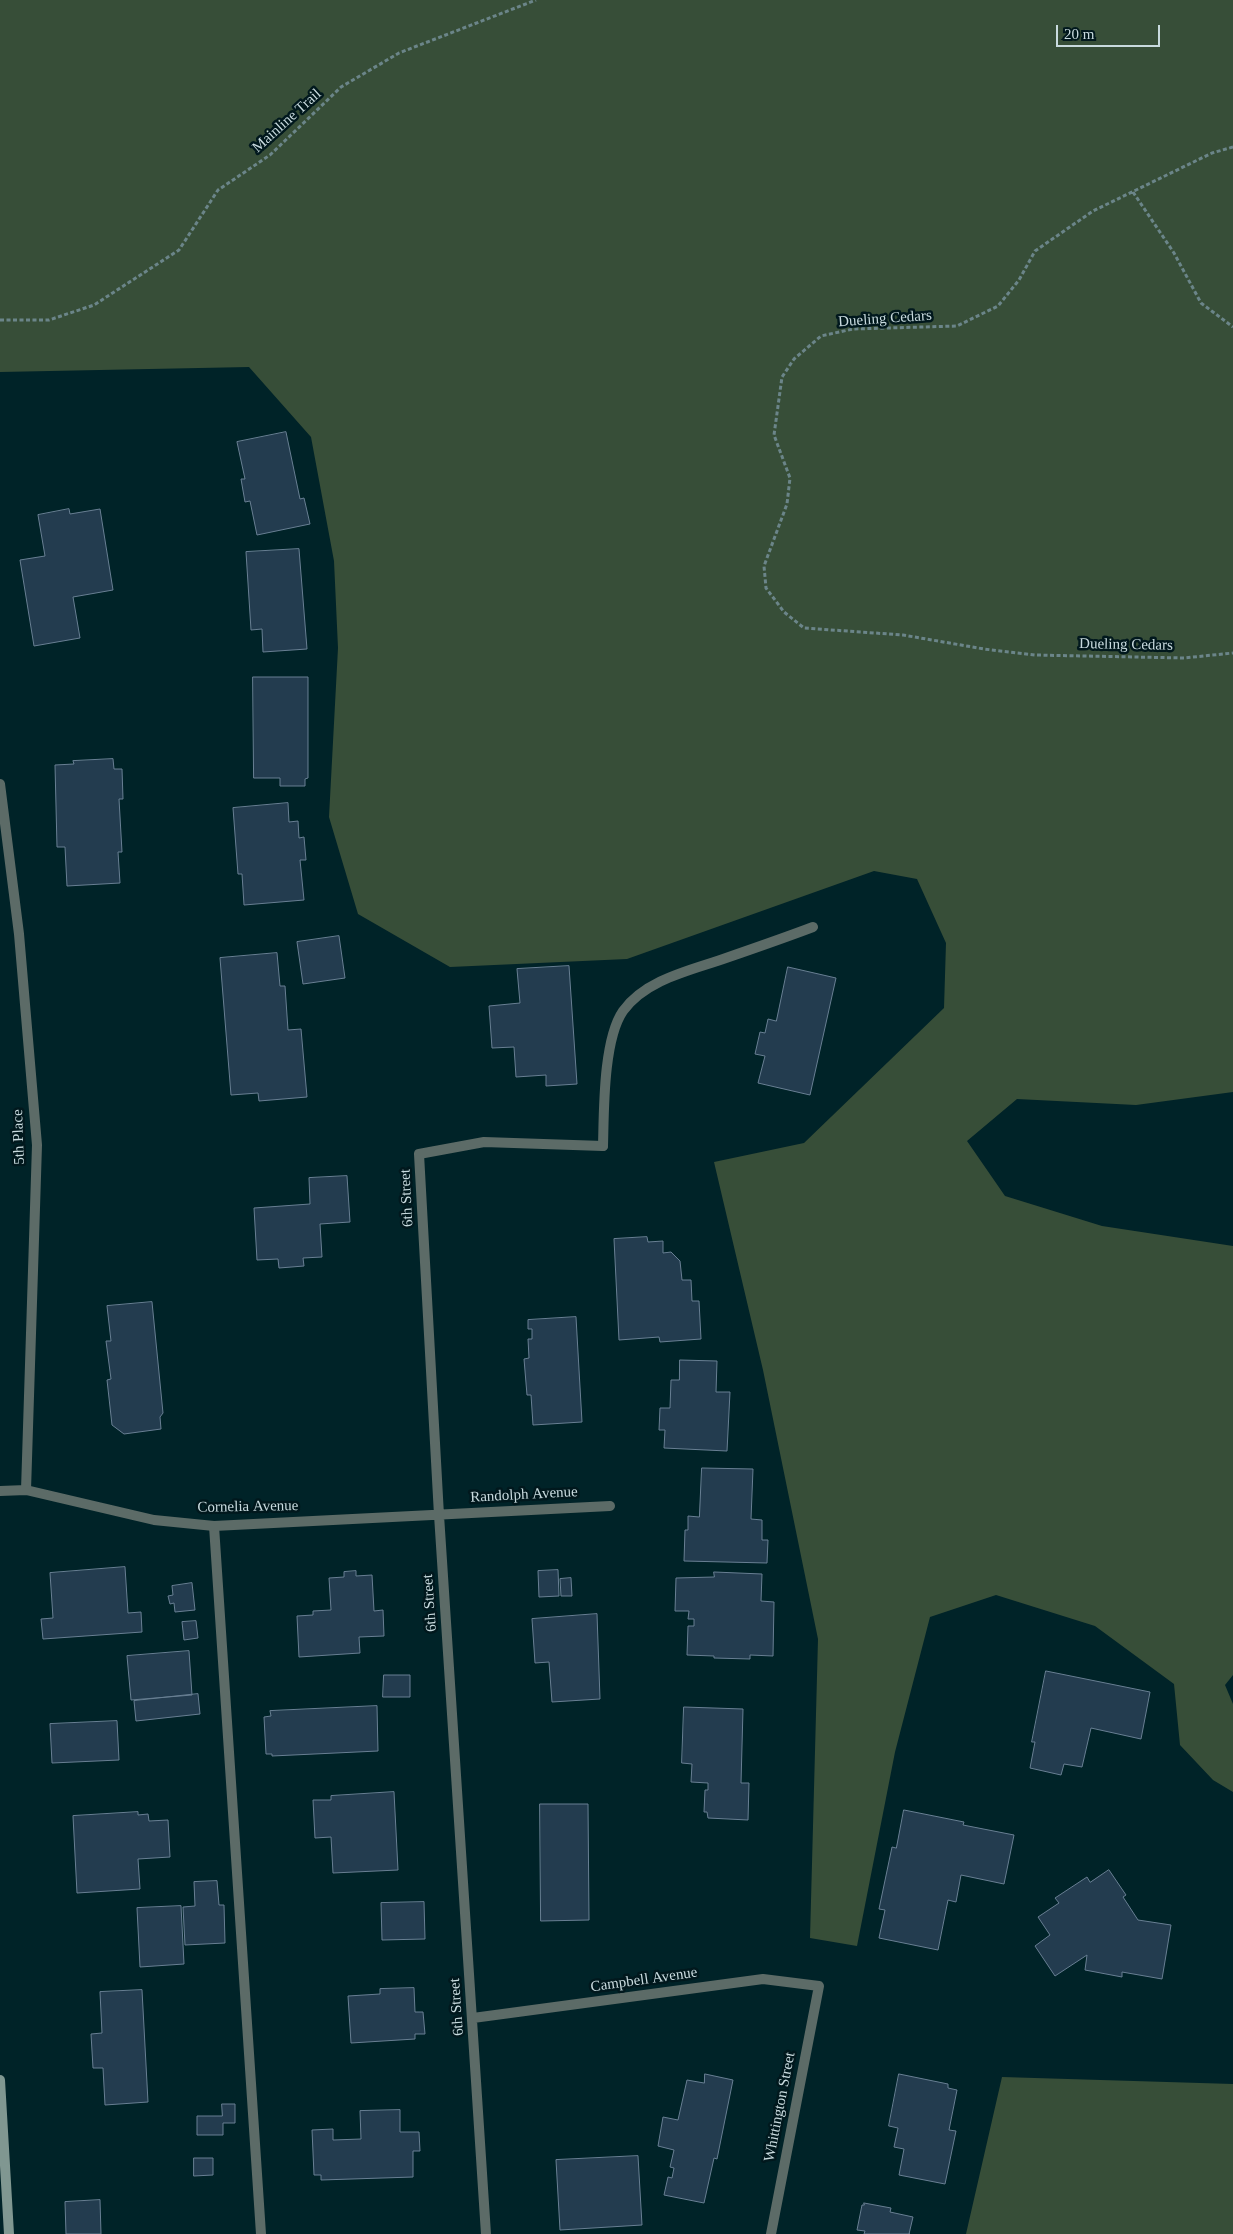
<!DOCTYPE html>
<style>
body{margin:0}
#map{position:relative;width:1233px;height:2234px;overflow:hidden;background:#002328;font-family:"Times New Roman",serif}
canvas{display:block}
.scale{position:absolute;left:1056px;top:25px;width:104px;height:22px;box-sizing:border-box;border:2px solid #c8dade;border-top:0;padding-left:6px;font-size:15px;line-height:18px;white-space:nowrap;color:#c8dade;-webkit-text-stroke:4px #01181d;paint-order:stroke}
</style>
<div id="map">
<canvas width="1233" height="2234"></canvas>
<div class="scale">20 m</div>
</div>
<script>
const g = document.querySelector('canvas').getContext('2d');
g.lineJoin = 'round';
function paint(path, color) { g.fillStyle = color; g.fill(path, 'evenodd'); }
function trace(path, color, width, dash) { g.strokeStyle = color; g.lineWidth = width; g.lineCap = dash ? 'butt' : 'round'; g.setLineDash(dash || []); g.stroke(path); }
function label(font, color, halo, rows, align = 'center') {
  g.font = font + ' "Times New Roman",serif'; g.lineWidth = 5; g.setLineDash([]); g.textBaseline = 'middle'; g.strokeStyle = halo; g.fillStyle = color; for (const [text, x, y, turn = 0] of rows) {
    g.save(); g.translate(x, y); g.rotate((+turn || 0) * Math.PI / 180); g.textAlign = isNaN(turn) ? turn : align; if (halo) g.strokeText(text, 0, 0); g.fillText(text, 0, 0); g.restore();
  }
}
paint(new Path2D(`
 M 0,0 L 1233,0 L 1233,1092 L 1136,1105 L 1017,1099 L 967,1141 L 1005,1196 L 1102,1226 L 1233,1246 L 1233,1675 L 1225,1685 L 1233,1704 L 1233,1792 L 1213,1780 L 1180,1745 L 1174,1684 L 1095,1626 L 996,1595 L 930,1617 L 895,1752 L 857,1946 L 810,1938 L 818,1639 L 763,1370 L 714,1162 L 804,1143 L 944,1008 L 946,943 L 917,879 L 874,871 L 627,959 L 450,967 L 358,914 L 329,817 L 338,648 L 334,561 L 311,437 L 249,367 L 0,372 Z
 M 1002,2077 L 1233,2084 L 1233,2234 L 966,2234 Z`), '#374e38');
const building = new Path2D(`
 M 286,432 L 300,499 L 304,498 L 310,524 L 257,535 L 250,501 L 245,502 L 241,479 L 245,479 L 237,442 Z
 M 69,509 L 70,514 L 100,509 L 113,590 L 73,597 L 80,638 L 34,646 L 20,560 L 45,556 L 38,515 Z
 M 299,549 L 307,649 L 263,652 L 262,629 L 251,630 L 246,552 Z
 M 253,677 L 308,677 L 308,778 L 305,779 L 305,786 L 280,786 L 280,778 L 254,778 Z
 M 113,759 L 114,769 L 122,769 L 123,799 L 119,799 L 122,852 L 118,852 L 120,883 L 67,886 L 65,847 L 57,847 L 55,765 L 74,764 L 73,761 Z
 M 288,803 L 289,822 L 298,821 L 299,838 L 304,837 L 306,860 L 300,860 L 304,900 L 244,905 L 242,874 L 238,874 L 233,808 Z
 M 339,936 L 345,978 L 303,984 L 297,942 Z
 M 277,953 L 280,986 L 285,986 L 288,1030 L 301,1029 L 307,1097 L 259,1101 L 258,1093 L 231,1095 L 220,958 Z
 M 569,966 L 577,1084 L 546,1086 L 546,1075 L 516,1077 L 514,1047 L 492,1048 L 489,1006 L 520,1003 L 517,969 Z
 M 788,967 L 836,978 L 810,1095 L 758,1083 L 765,1056 L 755,1054 L 760,1032 L 765,1033 L 768,1019 L 776,1021 Z
 M 347,1176 L 350,1222 L 320,1224 L 322,1257 L 303,1258 L 304,1266 L 279,1268 L 278,1259 L 257,1260 L 254,1208 L 310,1204 L 309,1178 Z
 M 647,1237 L 648,1242 L 663,1241 L 663,1253 L 671,1252 L 680,1261 L 682,1280 L 691,1280 L 692,1301 L 699,1301 L 701,1339 L 660,1342 L 659,1337 L 619,1340 L 614,1239 Z
 M 152,1302 L 163,1413 L 160,1417 L 161,1429 L 124,1434 L 112,1425 L 107,1380 L 111,1379 L 106,1341 L 111,1341 L 107,1306 Z
 M 576,1317 L 582,1422 L 533,1425 L 531,1395 L 527,1395 L 524,1359 L 529,1358 L 528,1339 L 532,1339 L 532,1329 L 528,1329 L 528,1320 Z
 M 680,1360 L 717,1361 L 716,1392 L 730,1392 L 727,1451 L 664,1448 L 665,1430 L 659,1430 L 660,1408 L 670,1408 L 671,1380 L 679,1380 Z
 M 702,1468 L 753,1469 L 751,1519 L 762,1520 L 762,1540 L 768,1540 L 767,1563 L 684,1561 L 685,1530 L 688,1530 L 688,1516 L 699,1517 Z
 M 125,1567 L 128,1613 L 141,1612 L 142,1632 L 43,1639 L 41,1619 L 53,1618 L 50,1573 Z
 M 558,1570 L 559,1596 L 539,1597 L 538,1571 Z
 M 356,1571 L 356,1576 L 372,1575 L 374,1611 L 383,1610 L 384,1636 L 359,1637 L 360,1653 L 299,1657 L 297,1616 L 313,1615 L 313,1611 L 331,1610 L 329,1578 L 344,1577 L 344,1572 Z
 M 714,1572 L 762,1574 L 761,1601 L 774,1602 L 773,1656 L 750,1655 L 750,1659 L 714,1658 L 714,1656 L 687,1655 L 688,1626 L 694,1626 L 694,1619 L 688,1619 L 689,1611 L 675,1611 L 676,1578 L 714,1577 Z
 M 571,1578 L 572,1596 L 561,1596 L 560,1579 Z
 M 192,1583 L 195,1610 L 175,1612 L 174,1603 L 170,1604 L 168,1596 L 173,1595 L 172,1586 Z
 M 597,1614 L 600,1699 L 552,1702 L 549,1662 L 535,1663 L 532,1619 Z
 M 196,1621 L 198,1638 L 184,1640 L 182,1622 Z
 M 189,1651 L 192,1695 L 131,1700 L 127,1656 Z
 M 1046,1671 L 1150,1692 L 1141,1739 L 1091,1728 L 1082,1767 L 1064,1764 L 1061,1775 L 1030,1768 L 1035,1742 L 1032,1742 Z
 M 384,1675 L 410,1675 L 410,1697 L 383,1697 Z
 M 198,1694 L 200,1714 L 136,1721 L 134,1701 Z
 M 377,1706 L 378,1751 L 272,1756 L 272,1754 L 266,1754 L 264,1717 L 271,1716 L 270,1711 Z
 M 684,1707 L 743,1709 L 741,1783 L 749,1783 L 748,1820 L 708,1818 L 707,1812 L 704,1812 L 705,1790 L 708,1790 L 708,1783 L 691,1782 L 692,1764 L 682,1763 Z
 M 117,1721 L 119,1760 L 52,1763 L 50,1724 Z
 M 394,1792 L 398,1870 L 333,1873 L 331,1837 L 315,1838 L 313,1800 L 331,1800 L 331,1796 Z
 M 540,1804 L 588,1804 L 589,1920 L 541,1921 Z
 M 904,1810 L 964,1822 L 963,1825 L 1014,1835 L 1004,1884 L 961,1875 L 956,1902 L 948,1900 L 938,1950 L 879,1938 L 885,1910 L 879,1909 L 892,1847 L 896,1848 Z
 M 138,1812 L 138,1815 L 148,1814 L 149,1821 L 168,1820 L 170,1857 L 138,1859 L 140,1889 L 77,1893 L 73,1816 Z
 M 1109,1870 L 1126,1895 L 1123,1897 L 1138,1920 L 1171,1925 L 1162,1979 L 1122,1972 L 1122,1977 L 1085,1970 L 1087,1955 L 1055,1976 L 1035,1946 L 1050,1935 L 1038,1917 L 1059,1903 L 1055,1898 L 1087,1877 L 1090,1882 Z
 M 217,1881 L 219,1905 L 224,1905 L 225,1943 L 185,1945 L 183,1907 L 195,1906 L 194,1882 Z
 M 424,1902 L 425,1939 L 382,1940 L 381,1903 Z
 M 181,1906 L 184,1964 L 140,1967 L 137,1908 Z
 M 414,1988 L 415,2012 L 423,2012 L 425,2034 L 415,2034 L 415,2039 L 351,2043 L 348,1996 L 380,1994 L 380,1989 Z
 M 142,1990 L 148,2102 L 105,2105 L 103,2068 L 93,2068 L 91,2034 L 102,2033 L 100,1992 Z
 M 705,2074 L 733,2080 L 717,2159 L 714,2158 L 704,2203 L 664,2195 L 668,2177 L 672,2178 L 674,2168 L 670,2167 L 674,2150 L 658,2146 L 663,2117 L 678,2120 L 687,2080 L 704,2083 Z
 M 899,2074 L 948,2084 L 948,2088 L 957,2090 L 949,2130 L 956,2131 L 945,2184 L 899,2175 L 904,2149 L 894,2147 L 898,2128 L 889,2126 Z
 M 222,2104 L 235,2104 L 235,2123 L 223,2123 L 223,2135 L 197,2135 L 197,2116 L 222,2116 Z
 M 400,2110 L 400,2132 L 419,2132 L 420,2151 L 413,2151 L 413,2177 L 321,2180 L 321,2175 L 314,2175 L 312,2130 L 333,2129 L 333,2140 L 361,2139 L 360,2111 Z
 M 638,2156 L 642,2225 L 560,2230 L 556,2160 Z
 M 194,2158 L 213,2158 L 213,2175 L 194,2176 Z
 M 100,2200 L 101,2234 L 66,2234 L 65,2202 Z
 M 864,2203 L 891,2208 L 890,2212 L 913,2217 L 909,2234 L 910,2234 L 864,2234 L 865,2231 L 857,2230 L 862,2205 L 864,2205 Z`);
paint(building, '#233c4f');
trace(building, '#687f93', 1);
trace(new Path2D(`
 M 1233,147 L 1212,153 L 1093,211 L 1035,251 L 1019,280 L 998,306 L 957,326 L 853,329 L 821,336 L 794,359 L 782,377 L 774,435 L 790,478 L 787,504 L 764,566 L 766,588 L 784,612 L 804,628 L 903,635 L 984,649 L 1035,655 L 1184,658 L 1233,653
 M 1133,192 L 1174,253 L 1201,303 L 1233,327
 M 0,320 L 49,320 L 94,305 L 179,250 L 218,190 L 270,155 L 341,87 L 399,53 L 536,0`), '#6b8589', 3, [4, 2.5]);
trace(new Path2D(`
 M 603,1146 C 604,1112 603,1040 623,1011 C 646,979 692,970 726,958 C 755,948 784,938 813,927
 M 214,1526 L 261,2234`), '#5c6b67', 10);
trace(new Path2D(`
 M 0,784 L 19,934 L 37,1145 L 26,1490
 M 0,1491 L 26,1490 L 154,1520 L 214,1526 L 610,1506
 M 473,2018 L 763,1979 L 819,1986 L 771,2234
 M 486,2234 L 439,1515 L 419,1154 L 484,1142 L 603,1146`), '#5c6b67', 10);
trace(new Path2D(`
 M 0,2080 L 9,2234`), '#809791', 10);
label('15px', '#c8dade', '#01181d', [
 ["Mainline Trail",287,121,-42],
 ["Dueling Cedars",885,319,-4],
 ["Dueling Cedars",1126,645,1],
 ["5th Place",19,1137,-92],
 ["6th Street",407,1198,-93],
 ["Randolph Avenue",524,1495,-3],
 ["Cornelia Avenue",248,1507,-1],
 ["6th Street",430,1603,-94],
 ["Campbell Avenue",644,1980,-8],
 ["6th Street",457,2007,-94],
 ["Whittington Street",780,2107,-79]
]);
</script>
